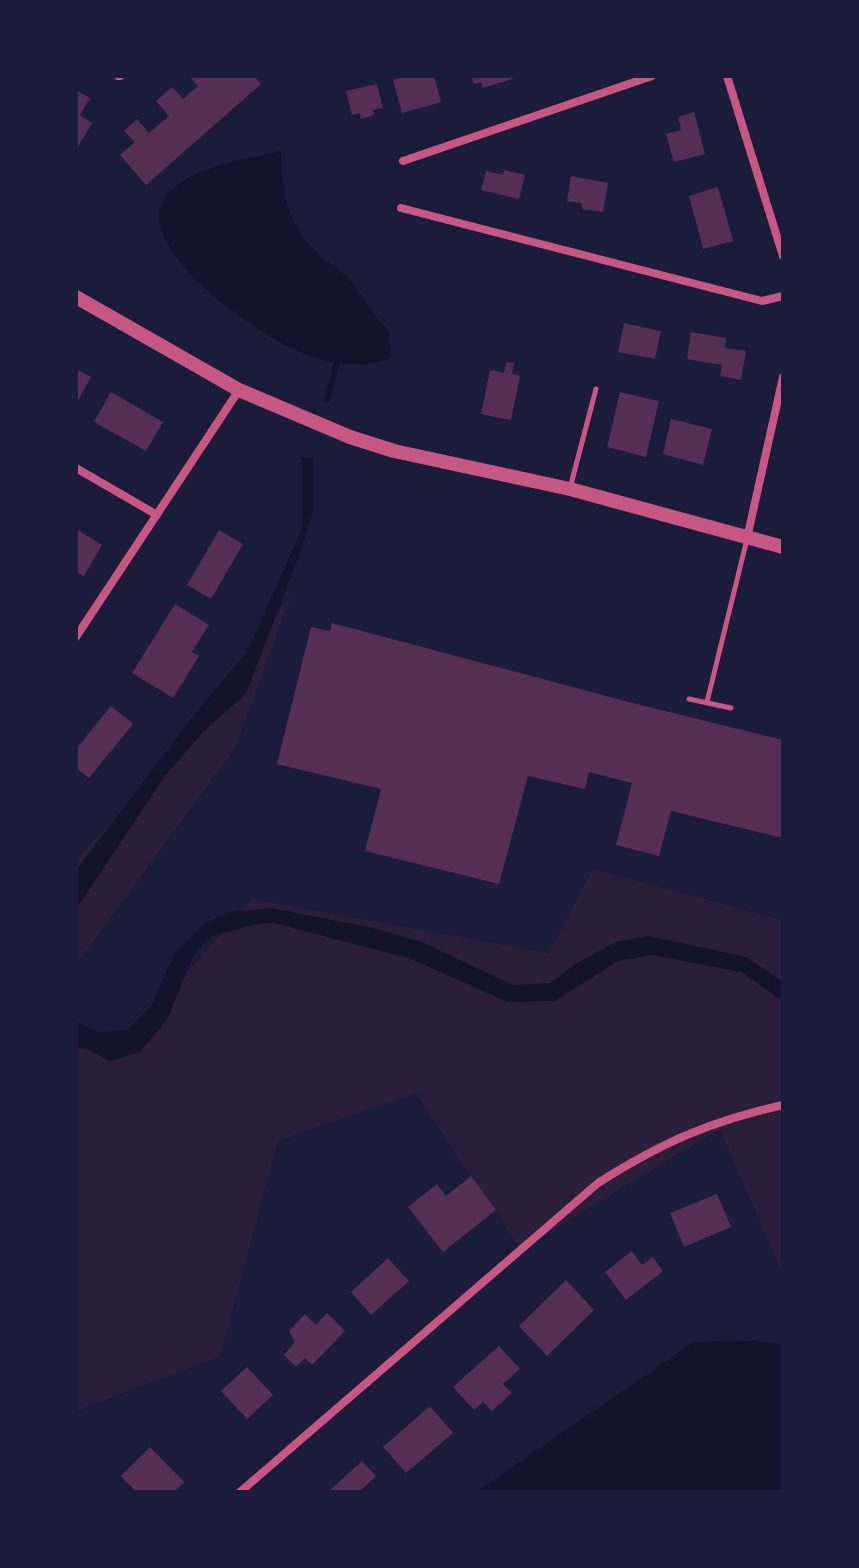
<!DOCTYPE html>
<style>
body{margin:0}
#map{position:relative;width:859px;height:1568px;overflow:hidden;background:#1b1b3a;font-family:"Work Sans",sans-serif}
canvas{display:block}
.frame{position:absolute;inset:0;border:78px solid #1b1b3a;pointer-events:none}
</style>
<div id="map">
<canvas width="859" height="1568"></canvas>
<div class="frame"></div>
</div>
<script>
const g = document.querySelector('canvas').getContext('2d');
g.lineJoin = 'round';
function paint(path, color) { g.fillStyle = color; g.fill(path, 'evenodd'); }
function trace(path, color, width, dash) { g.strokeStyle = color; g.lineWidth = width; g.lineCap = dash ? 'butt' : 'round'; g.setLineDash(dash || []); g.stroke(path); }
paint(new Path2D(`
 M 291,596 L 235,748 L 76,965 L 76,859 L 110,824 Z
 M 593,869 L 783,920 L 783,1274 L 720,1129 L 519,1250 L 496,1210 L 470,1176 L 416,1093 L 278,1141 L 220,1356 L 76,1411 L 76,1039 L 125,1043 L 252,899 L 549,953 Z`), '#2a1e3b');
paint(new Path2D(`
 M 281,151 C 283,187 284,215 309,245 C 320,257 335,266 347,277 C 363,294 371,315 389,331 L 391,358 C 358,371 322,363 291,348 C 255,331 139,251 162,203 C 179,168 247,159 281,151 Z
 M 302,457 L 313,459 L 313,511 L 304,542 L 246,694 L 207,728 L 164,777 L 76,909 L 76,870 L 198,710 L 247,652 L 302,529 Z
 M 271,908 L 373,928 L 424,943 L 513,985 L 550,983 L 574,965 L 616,942 L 648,936 L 746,957 L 783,982 L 783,1001 L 741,972 L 652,955 L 618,961 L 555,1001 L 508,1002 L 408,958 L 274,923 L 257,924 L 212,936 L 195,952 L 167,1020 L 140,1052 L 110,1061 L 89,1050 L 76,1047 L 76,1022 L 98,1032 L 127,1030 L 152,1005 L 174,954 L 205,924 L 229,912 Z
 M 754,1341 L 783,1345 L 783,1492 L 476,1492 L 694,1342 Z`), '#12122b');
trace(new Path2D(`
 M 327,399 L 337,363`), '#12122b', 6);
paint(new Path2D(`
 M 189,76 L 254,76 L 261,84 L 146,185 L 120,155 L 135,142 L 124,131 L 137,119 L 149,133 L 169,116 L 156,101 L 172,87 L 183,99 L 198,86 Z
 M 407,76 L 434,76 L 441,102 L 402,113 L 393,80 Z
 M 471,76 L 518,76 L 519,77 L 483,88 L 481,82 L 474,84 Z
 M 377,84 L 383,108 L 373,110 L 374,115 L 361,119 L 360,113 L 352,115 L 346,91 Z
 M 76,90 L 90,98 L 80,115 L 92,123 L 76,150 Z
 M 694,112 L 705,154 L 674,162 L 666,134 L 681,130 L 678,117 Z
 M 504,170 L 525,175 L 519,199 L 481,190 L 486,171 L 503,175 Z
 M 571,176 L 608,183 L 603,212 L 582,209 L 582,203 L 567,201 Z
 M 718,187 L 733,241 L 703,249 L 689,196 Z
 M 624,323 L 661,331 L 655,359 L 618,352 Z
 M 691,332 L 726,338 L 725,348 L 746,351 L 741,380 L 720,376 L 722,365 L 687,359 Z
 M 506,362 L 514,363 L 512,374 L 520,376 L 511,420 L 481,414 L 490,370 L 504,373 Z
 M 76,369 L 91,377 L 76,404 Z
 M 111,392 L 163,422 L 146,451 L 94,422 Z
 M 620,392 L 659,401 L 646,457 L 607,447 Z
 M 671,419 L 712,429 L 703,465 L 663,454 Z
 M 76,529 L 102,545 L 84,576 L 76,572 Z
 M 219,530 L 243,544 L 211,599 L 187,585 Z
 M 175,604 L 209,625 L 192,652 L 199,656 L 173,698 L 132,673 Z
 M 332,623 L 629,702 L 783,740 L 783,838 L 671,811 L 659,856 L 616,845 L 632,783 L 589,772 L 585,789 L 528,776 L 499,884 L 365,851 L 381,789 L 277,764 L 311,627 L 330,631 Z
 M 111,706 L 133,724 L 89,778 L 76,768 L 76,749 Z
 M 471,1176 L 496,1210 L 443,1252 L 408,1207 L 437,1184 L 446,1196 Z
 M 717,1194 L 731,1227 L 684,1247 L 670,1213 Z
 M 632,1251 L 642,1265 L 653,1257 L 663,1271 L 626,1300 L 605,1272 Z
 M 388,1258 L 409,1281 L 371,1315 L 351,1292 Z
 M 566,1280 L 594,1310 L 547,1356 L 519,1326 Z
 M 327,1313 L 345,1331 L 312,1365 L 305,1358 L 296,1367 L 284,1355 L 295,1342 L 289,1331 L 305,1314 L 316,1325 Z
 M 499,1346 L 520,1369 L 503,1384 L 512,1393 L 492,1411 L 483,1402 L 474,1410 L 453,1387 Z
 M 247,1367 L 273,1395 L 247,1419 L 221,1391 Z
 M 430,1406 L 453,1433 L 406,1473 L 383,1447 Z
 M 150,1447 L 184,1482 L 174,1492 L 136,1492 L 121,1476 Z
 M 362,1461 L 376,1476 L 359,1492 L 328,1492 Z`), '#542f53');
trace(new Path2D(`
 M 570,488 L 596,389
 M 689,699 L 731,708
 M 707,702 L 747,539`), '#c65784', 5);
trace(new Path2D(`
 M 118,76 L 120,76
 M 727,76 L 783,256
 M 403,161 L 652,76
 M 401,208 L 762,301 L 783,296
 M 76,468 L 157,515
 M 747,538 L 783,377
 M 76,637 L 239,390
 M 240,1492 L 598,1183 C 661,1143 710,1121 783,1105`), '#c65784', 8);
trace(new Path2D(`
 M 76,297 L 239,390 L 350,437 L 394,451 L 570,489 L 783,547`), '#c65784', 14);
</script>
